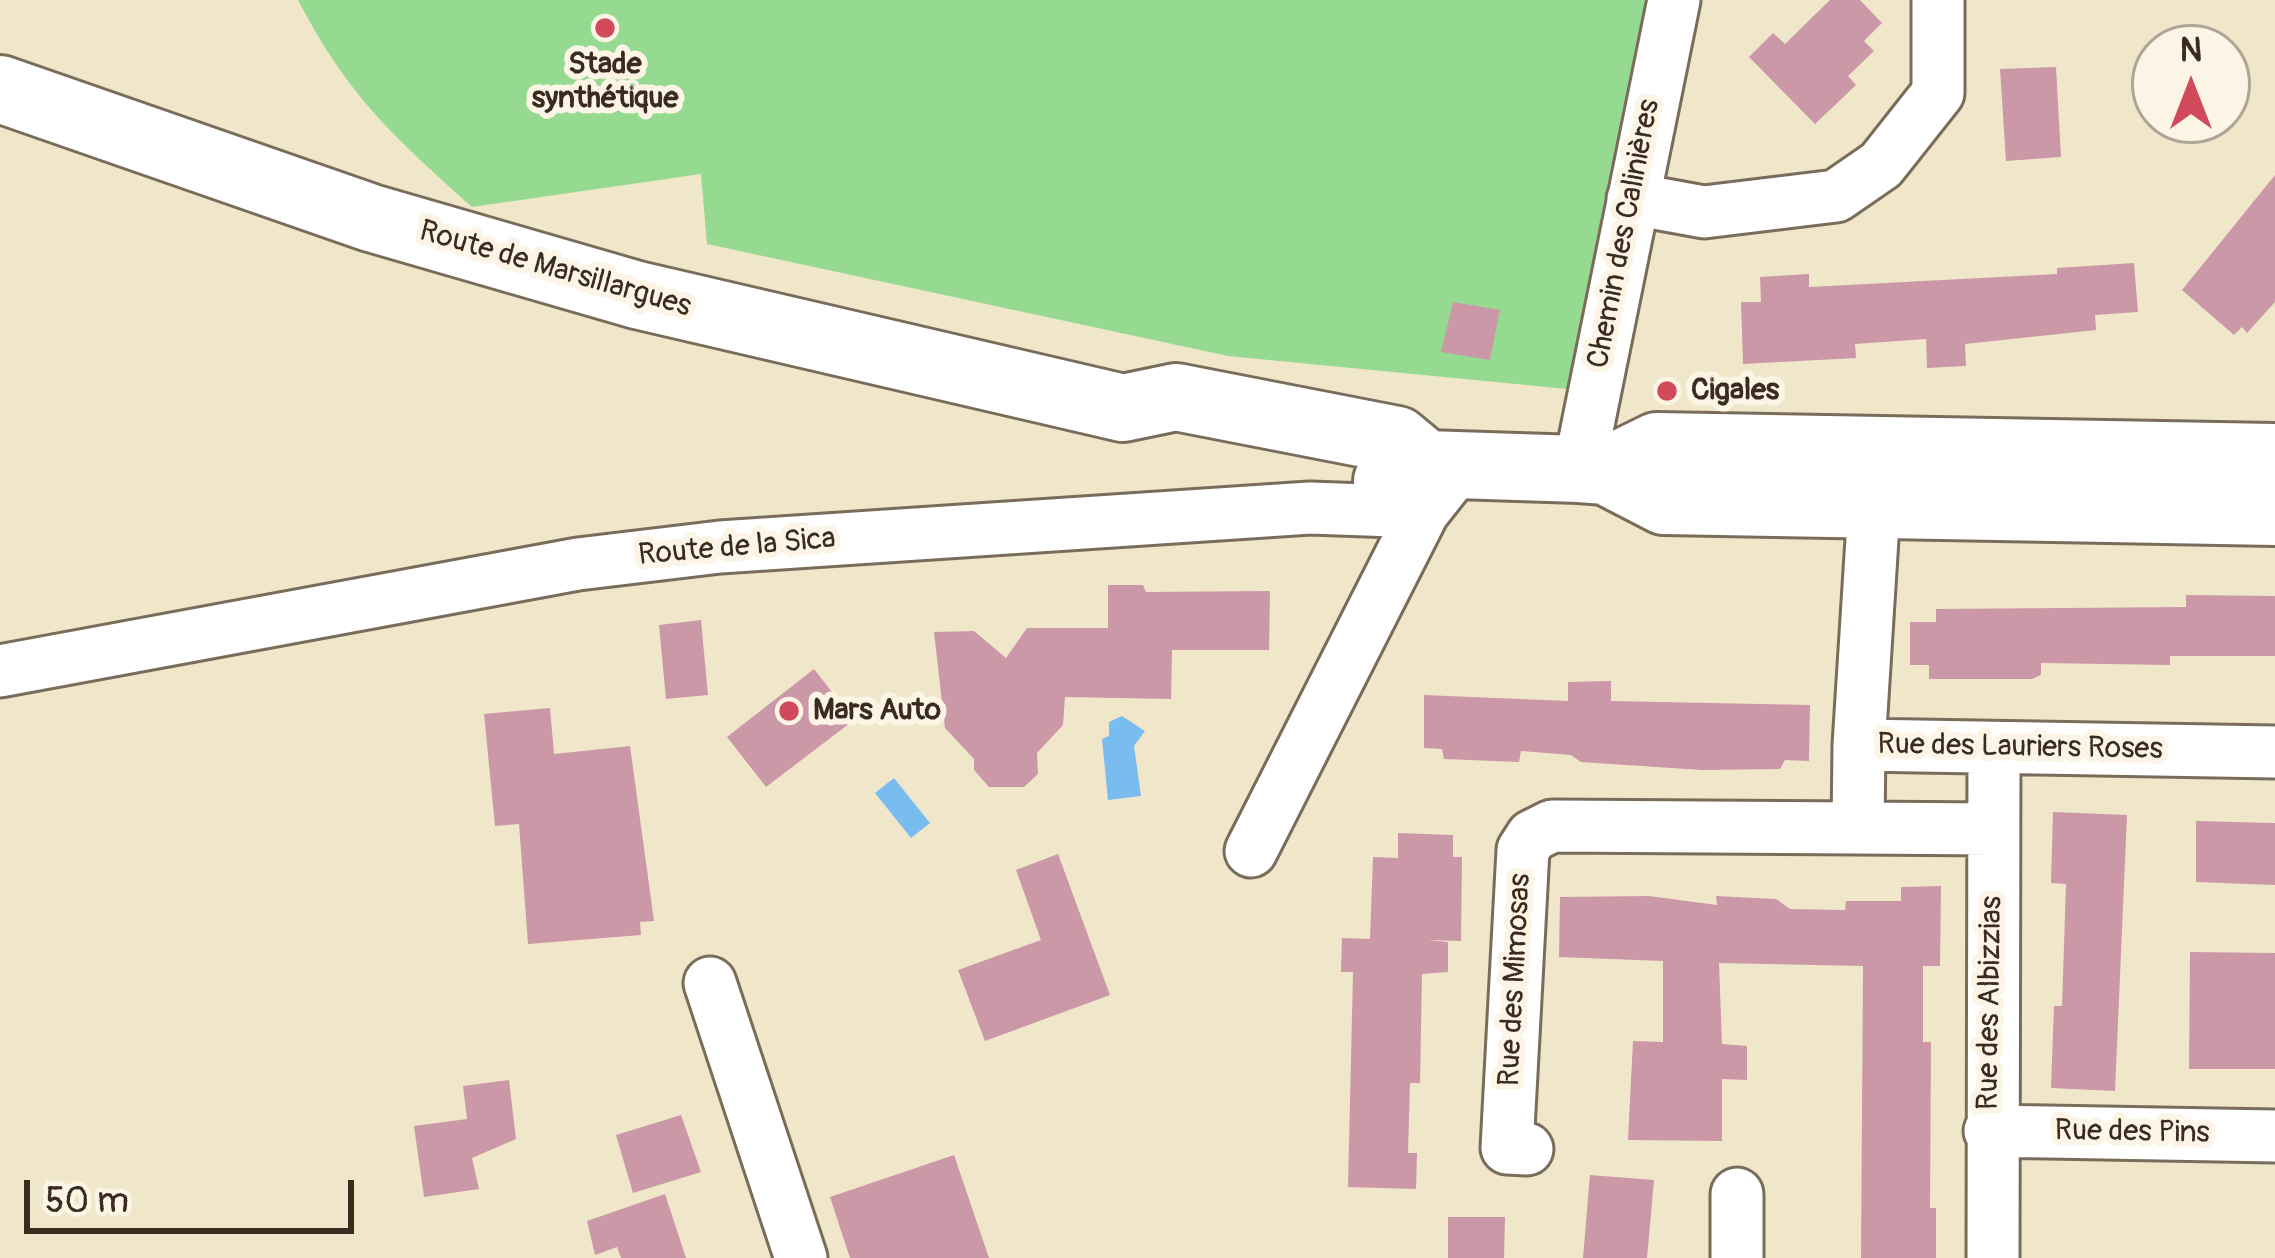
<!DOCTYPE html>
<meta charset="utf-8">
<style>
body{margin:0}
#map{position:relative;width:2275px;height:1258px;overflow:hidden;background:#f0e7ca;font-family:Pangolin,sans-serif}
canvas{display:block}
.north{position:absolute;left:2131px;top:24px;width:120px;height:120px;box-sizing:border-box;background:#fcf5e5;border:3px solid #afa495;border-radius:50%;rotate:0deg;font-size:33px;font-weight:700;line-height:48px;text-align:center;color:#3b2a1e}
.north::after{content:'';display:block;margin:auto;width:42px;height:54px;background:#d1495b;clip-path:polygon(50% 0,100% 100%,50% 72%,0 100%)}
.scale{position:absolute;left:24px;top:1180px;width:330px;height:54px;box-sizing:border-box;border:6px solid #3b2a1e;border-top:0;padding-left:15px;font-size:36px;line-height:42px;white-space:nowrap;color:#3b2a1e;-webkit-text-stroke:9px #fcf5e5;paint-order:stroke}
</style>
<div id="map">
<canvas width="2275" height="1258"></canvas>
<div class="north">N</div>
<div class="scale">50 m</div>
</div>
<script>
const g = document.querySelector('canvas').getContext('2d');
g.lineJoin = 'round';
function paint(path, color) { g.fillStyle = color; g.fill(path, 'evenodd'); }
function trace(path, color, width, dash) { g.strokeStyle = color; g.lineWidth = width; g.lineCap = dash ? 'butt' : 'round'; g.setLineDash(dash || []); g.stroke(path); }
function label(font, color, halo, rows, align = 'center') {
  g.font = font + ' Pangolin,sans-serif'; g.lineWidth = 12; g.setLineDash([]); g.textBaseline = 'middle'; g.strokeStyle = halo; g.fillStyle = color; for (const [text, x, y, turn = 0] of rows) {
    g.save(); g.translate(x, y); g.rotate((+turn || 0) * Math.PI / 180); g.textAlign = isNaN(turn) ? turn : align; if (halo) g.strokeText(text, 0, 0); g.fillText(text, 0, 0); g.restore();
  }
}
paint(new Path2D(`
 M 298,0 L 1649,0 L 1567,389 L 1228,356 L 707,244 L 701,174 L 472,207 C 393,136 348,96 298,0 Z`), '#96da92');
paint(new Path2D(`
 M 1122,716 L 1145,731 L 1134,746 L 1141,796 L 1108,800 L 1102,739 L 1109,736 L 1109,722 Z
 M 894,778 L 930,823 L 911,838 L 875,793 Z`), '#79bcef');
paint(new Path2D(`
 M 1830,0 L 1860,0 L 1882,23 L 1864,41 L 1874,51 L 1848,76 L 1856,85 L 1815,124 L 1749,57 L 1773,33 L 1785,44 Z
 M 2056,67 L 2061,157 L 2006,161 L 2000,69 Z
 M 2275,175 L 2275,302 L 2247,333 L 2242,327 L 2234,335 L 2182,290 Z
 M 2134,263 L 2138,312 L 2095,315 L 2096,330 L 1965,344 L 1966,366 L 1927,368 L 1926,339 L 1855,344 L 1856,358 L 1743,364 L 1741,302 L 1761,302 L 1760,277 L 1809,274 L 1809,287 L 2057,274 L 2057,268 Z
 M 1453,302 L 1500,310 L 1490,360 L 1441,352 Z
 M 1108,585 L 1143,585 L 1146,592 L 1270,591 L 1269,650 L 1172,650 L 1171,699 L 1065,697 L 1063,725 L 1037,753 L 1038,774 L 1024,787 L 989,787 L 974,770 L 974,759 L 945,728 L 934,632 L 974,631 L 1006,658 L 1027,628 L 1108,628 Z
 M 2186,595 L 2275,596 L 2275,656 L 2170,656 L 2170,665 L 2041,663 L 2041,675 L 2032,679 L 1929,679 L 1929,665 L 1910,665 L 1910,622 L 1936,622 L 1936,609 L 2186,607 Z
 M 701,620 L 708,695 L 666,699 L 659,625 Z
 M 814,669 L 854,720 L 766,787 L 727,737 Z
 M 1611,681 L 1611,701 L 1810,705 L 1809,761 L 1785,760 L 1780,769 L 1702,770 L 1581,762 L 1571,755 L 1521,751 L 1519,762 L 1444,759 L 1442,749 L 1424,748 L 1424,695 L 1568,701 L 1568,682 Z
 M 550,708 L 554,754 L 630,746 L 654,921 L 640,922 L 641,935 L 528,944 L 519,824 L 495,826 L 484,714 Z
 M 2053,812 L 2127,815 L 2115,1091 L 2051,1088 L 2054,1006 L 2062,1006 L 2066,884 L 2051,883 Z
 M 2196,821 L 2275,823 L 2275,885 L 2196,882 Z
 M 1398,833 L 1453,835 L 1453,857 L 1462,857 L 1461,941 L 1427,940 L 1448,942 L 1448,972 L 1422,974 L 1420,1083 L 1410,1083 L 1408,1153 L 1417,1153 L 1416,1189 L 1348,1187 L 1353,972 L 1341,972 L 1342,938 L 1370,939 L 1373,857 L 1398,858 Z
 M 1058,854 L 1110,995 L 985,1041 L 958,970 L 1041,940 L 1016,870 Z
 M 1941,886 L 1940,966 L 1923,966 L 1923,1042 L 1931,1042 L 1930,1208 L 1936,1208 L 1936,1258 L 1861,1258 L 1863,966 L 1719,963 L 1722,1044 L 1747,1046 L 1747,1080 L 1722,1079 L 1722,1141 L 1628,1140 L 1633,1041 L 1663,1042 L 1663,961 L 1559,957 L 1560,897 L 1649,896 L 1717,905 L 1716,896 L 1776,899 L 1790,909 L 1845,910 L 1846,901 L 1901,901 L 1901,887 Z
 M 2190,952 L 2275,953 L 2275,1069 L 2189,1069 Z
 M 509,1080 L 516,1139 L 472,1158 L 479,1189 L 424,1197 L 414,1126 L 467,1119 L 463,1086 Z
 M 681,1115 L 701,1172 L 633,1193 L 616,1135 Z
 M 954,1155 L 989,1258 L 850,1258 L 830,1197 Z
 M 1590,1175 L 1654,1180 L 1647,1258 L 1583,1258 Z
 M 665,1194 L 686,1258 L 621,1258 L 617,1247 L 595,1255 L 587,1221 Z
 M 1448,1217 L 1505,1217 L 1504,1258 L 1448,1258 Z`), '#ca98a7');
const minor = new Path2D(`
 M 1633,199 L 1704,212 L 1836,196 L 1881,165 L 1938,93 L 1938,0
 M 1579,469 L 1674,0
 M 1874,507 L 1859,745 L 2275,752
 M 0,671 L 578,564 L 720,547 L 1310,508 L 1423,512 L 1461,464
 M 1858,828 L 1993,829
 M 1251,851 L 1423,512
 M 710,983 L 801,1258
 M 1990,1131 L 2275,1136
 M 1527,1149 L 1507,1148 L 1523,850 L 1532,836 L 1552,826 L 1858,828 L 1859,745
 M 1737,1194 L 1737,1258
 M 1993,1258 L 1994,748`);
const major = new Path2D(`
 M 0,89 L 371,218 L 637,295 L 1123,408 L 1176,397 L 1397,440 L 1426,464
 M 1606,471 L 1657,446 L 2275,457
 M 1387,481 L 1426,464 L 1579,469 L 1606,471 L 1664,501 L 2275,512`);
trace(minor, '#7a6c5a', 57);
trace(major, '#7a6c5a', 72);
trace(minor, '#fff', 51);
trace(major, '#fff', 66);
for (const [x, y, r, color] of [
 [605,28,12,"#d1495b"],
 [1667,391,12,"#d1495b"],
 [789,711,12,"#d1495b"]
]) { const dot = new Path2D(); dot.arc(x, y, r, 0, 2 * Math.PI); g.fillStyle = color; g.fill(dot); trace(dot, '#fcf5e5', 4.5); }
label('bold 30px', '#3b2a1e', '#fcf5e5', [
 ["Stade",605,65,"center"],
 ["synthétique",605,99,"center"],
 ["Cigales",1691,391],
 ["Mars Auto",813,711]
], 'left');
label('30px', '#3b2a1e', '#fcf5e5', [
 ["Chemin des Calinières",1625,234,-79],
 ["Route de Marsillargues",555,270,16],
 ["Route de la Sica",737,548,-5],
 ["Rue des Lauriers Roses",2020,748,1],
 ["Rue des Mimosas",1516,980,-87],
 ["Rue des Albizzias",1991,1003,-89],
 ["Rue des Pins",2132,1133,1]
]);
</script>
